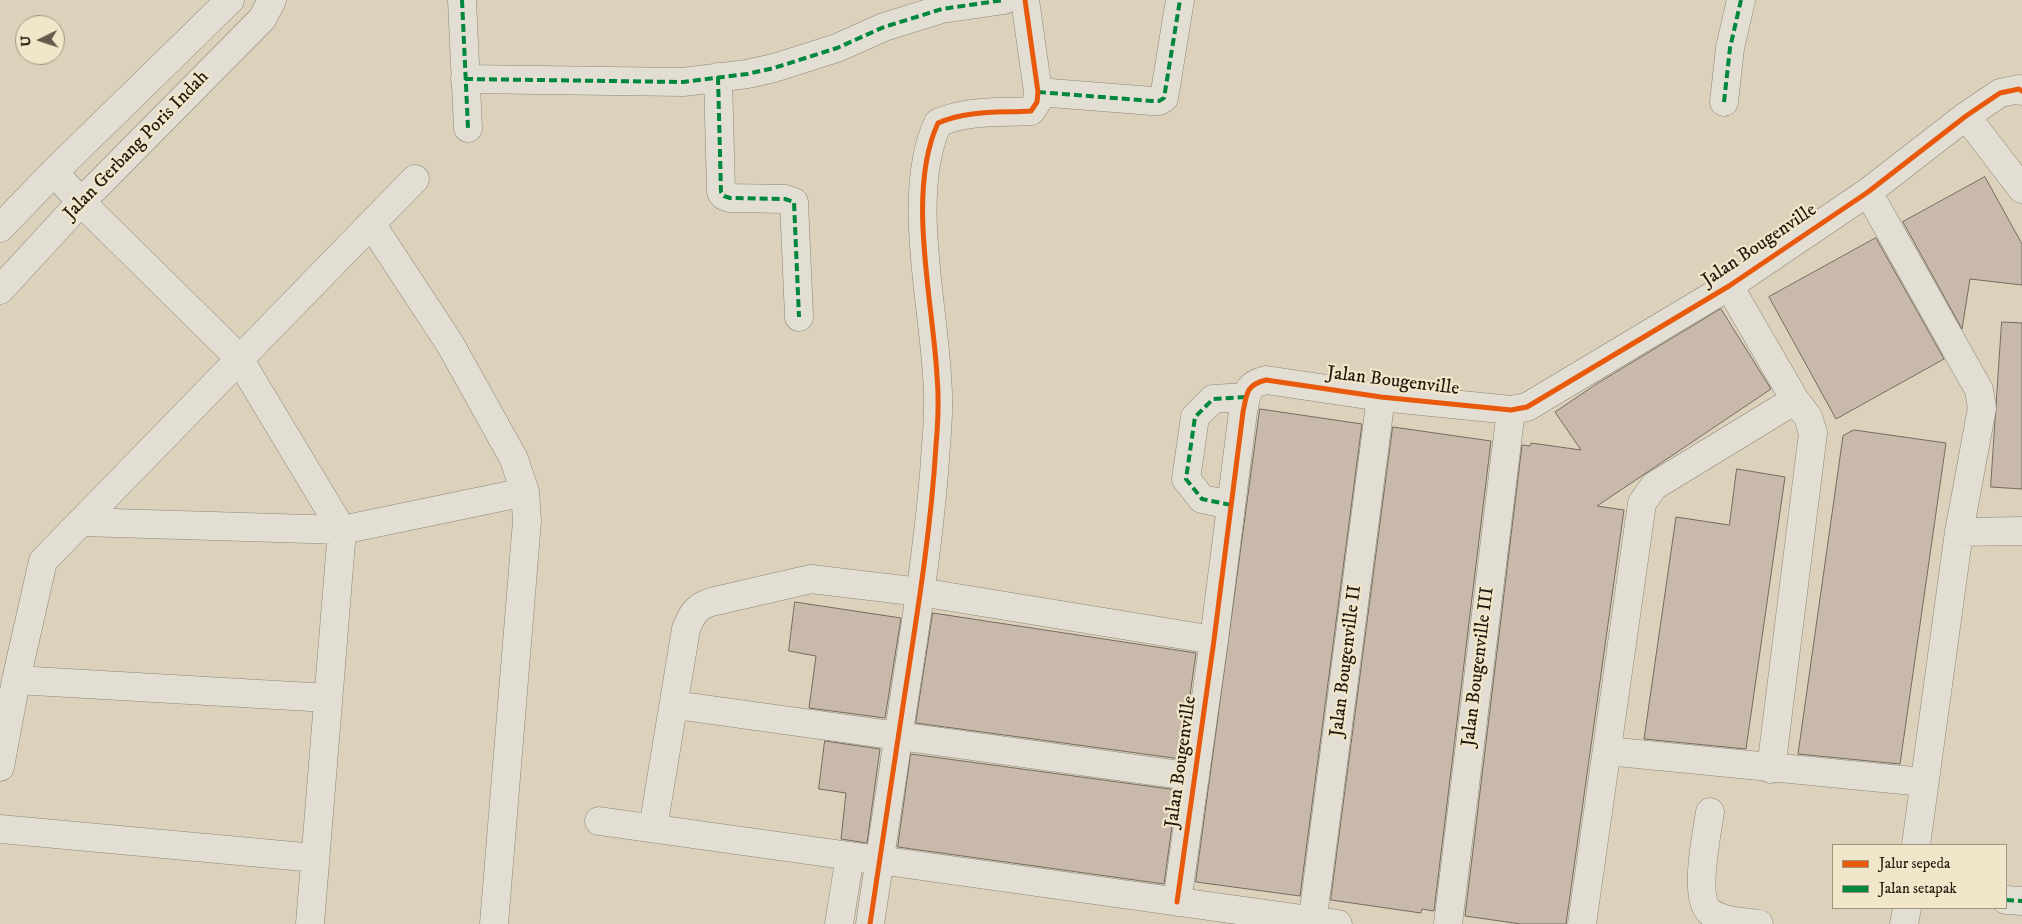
<!DOCTYPE html>
<style>
body{margin:0}
#map{position:relative;width:2022px;height:924px;overflow:hidden;background:#dcd2bb;font-family:"IM FELL DW Pica",serif}
canvas{display:block}
.legend{position:absolute;left:1832px;top:844px;width:175px;height:65px;box-sizing:border-box;background:#f1e6ca;border:1px solid #9f947f;margin:0;padding:6px 9px;list-style:none;font-size:15px;color:#231a0f}
.legend li{display:flex;align-items:center;gap:10px;height:25px}
.legend b{width:25px;border:1px solid #9f947f}
.north{position:absolute;left:15px;top:15px;width:50px;height:50px;box-sizing:border-box;background:#f1e6ca;border:1px solid #9f947f;border-radius:50%;rotate:266deg;font-size:14px;font-weight:700;line-height:20px;text-align:center;color:#231a0f}
.north::after{content:'';display:block;margin:auto;width:18px;height:22px;background:#645a4b;clip-path:polygon(50% 0,100% 100%,50% 72%,0 100%)}
</style>
<div id="map">
<canvas width="2022" height="924"></canvas>
<ul class="legend">
<li><b style="height:6px;background:#e8590c"></b>Jalur sepeda</li>
<li><b style="height:6px;background:#00873e"></b>Jalan setapak</li>
</ul>
<div class="north">U</div>
</div>
<script>
const g = document.querySelector('canvas').getContext('2d');
g.lineJoin = 'round';
function paint(path, color) { g.fillStyle = color; g.fill(path, 'evenodd'); }
function trace(path, color, width, dash) { g.strokeStyle = color; g.lineWidth = width; g.lineCap = dash ? 'butt' : 'round'; g.setLineDash(dash || []); g.stroke(path); }
function label(font, color, halo, rows, align = 'center') {
  g.font = font + ' "IM FELL DW Pica",serif'; g.lineWidth = 4.5; g.setLineDash([]); g.textBaseline = 'middle'; g.strokeStyle = halo; g.fillStyle = color; for (const [text, x, y, turn = 0] of rows) {
    g.save(); g.translate(x, y); g.rotate((+turn || 0) * Math.PI / 180); g.textAlign = isNaN(turn) ? turn : align; if (halo) g.strokeText(text, 0, 0); g.fillText(text, 0, 0); g.restore();
  }
}
const building = new Path2D(`
 M 1985,177 L 2022,244 L 2022,285 L 1970,279 L 1962,329 L 1903,222 Z
 M 1876,238 L 1944,359 L 1836,419 L 1769,297 Z
 M 1721,309 L 1771,389 L 1597,506 L 1624,510 L 1566,924 L 1521,924 L 1465,916 L 1522,445 L 1530,446 L 1531,443 L 1581,450 L 1555,412 L 1598,383 Z
 M 2002,322 L 2022,323 L 2022,489 L 1991,487 Z
 M 1260,409 L 1362,424 L 1300,896 L 1196,882 Z
 M 1393,427 L 1491,441 L 1434,911 L 1422,909 L 1421,913 L 1331,900 Z
 M 1854,430 L 1946,443 L 1900,764 L 1798,754 L 1843,436 Z
 M 1737,469 L 1785,477 L 1746,749 L 1644,739 L 1676,517 L 1729,525 Z
 M 795,602 L 901,618 L 885,718 L 809,708 L 816,656 L 789,651 Z
 M 933,613 L 1196,653 L 1181,759 L 916,723 Z
 M 825,741 L 880,749 L 867,843 L 841,839 L 846,793 L 819,789 Z
 M 911,754 L 1177,790 L 1164,884 L 898,847 Z`);
paint(building, '#c9b9ab');
trace(building, '#726c60', 1);
const minor = new Path2D(`
 M 462,0 L 468,128
 M 718,77 L 721,192 L 724,196 L 730,198 L 785,199 L 794,202 L 799,317
 M 465,79 L 683,82 L 747,74 L 774,68 L 837,48 L 884,27 L 942,9 L 1004,0
 M 1038,92 L 1152,101 L 1159,101 L 1164,98 L 1180,0
 M 1724,102 L 1730,48 L 1741,0
 M 1966,116 L 2022,189
 M 54,172 L 81,202 L 238,357 L 342,530 L 310,924
 M 1868,192 L 1979,390 L 1982,408 L 1959,532 L 1916,845
 M 372,225 L 450,344 L 514,459 L 525,492 L 527,521 L 494,924
 M 0,228 L 54,172 L 230,0
 M 1729,286 L 1795,400 L 1808,417 L 1813,433 L 1771,769
 M 0,290 L 81,202 L 262,19 L 272,0
 M 1231,505 L 1202,499 L 1186,479 L 1195,417 L 1213,399 L 1246,397
 M 82,522 L 342,530 L 525,492
 M 1959,532 L 2022,531
 M 16,680 L 328,698
 M 675,705 L 1195,777
 M 1607,751 L 1923,782
 M 0,767 L 16,680 L 43,561 L 415,179
 M 1710,812 C 1707,833 1693,898 1710,912 C 1723,922 1744,922 1759,924
 M 599,821 L 1338,924
 M 653,828 L 686,629 C 692,614 696,607 711,602 L 811,579 L 920,592 L 1214,640
 M 0,829 L 315,858
 M 2006,900 L 2022,901
 M 1177,902 L 1214,640 L 1243,412 C 1247,393 1246,385 1266,380 L 1381,397 L 1511,410 L 1527,407 L 1729,286 L 1868,192 L 1966,116 L 2000,93 L 2019,89 L 2022,91
 M 839,924 L 850,856
 M 870,924 C 882,849 892,774 904,699 C 917,615 931,530 936,445 C 938,423 939,398 937,376 C 933,301 906,192 938,123 C 967,110 999,113 1031,111 L 1037,102 L 1038,92 L 1025,0
 M 1312,924 L 1381,397
 M 1448,924 L 1511,410
 M 1582,924 L 1642,503 L 1654,486 L 1795,400
 M 1904,924 L 1907,908`);
trace(minor, '#8c8677', 29);
trace(minor, '#e3ded3', 28);
trace(new Path2D(`
 M 462,0 L 468,128
 M 718,77 L 721,192 L 724,196 L 730,198 L 785,199 L 794,202 L 799,317
 M 465,79 L 683,82 L 747,74 L 774,68 L 837,48 L 884,27 L 942,9 L 1004,0
 M 1038,92 L 1152,101 L 1159,101 L 1164,98 L 1180,0
 M 1724,102 L 1730,48 L 1741,0
 M 1231,505 L 1202,499 L 1186,479 L 1195,417 L 1213,399 L 1246,397
 M 2006,900 L 2022,901`), '#00873e', 4, [8, 4]);
trace(new Path2D(`
 M 1177,902 L 1214,640 L 1243,412 C 1247,393 1246,385 1266,380 L 1381,397 L 1511,410 L 1527,407 L 1729,286 L 1868,192 L 1966,116 L 2000,93 L 2019,89 L 2022,91
 M 870,924 C 882,849 892,774 904,699 C 917,615 931,530 936,445 C 938,423 939,398 937,376 C 933,301 906,192 938,123 C 967,110 999,113 1031,111 L 1037,102 L 1038,92 L 1025,0`), '#e8590c', 5);
label('19px', '#231a0f', '#f1e6ca', [
 ["Jalan Gerbang Poris Indah",137,146,-46],
 ["Jalan Bougenville",1760,246,-34],
 ["Jalan Bougenville",1393,382,7],
 ["Jalan Bougenville II",1347,661,-83],
 ["Jalan Bougenville III",1479,667,-83],
 ["Jalan Bougenville",1182,762,-82]
]);
</script>
